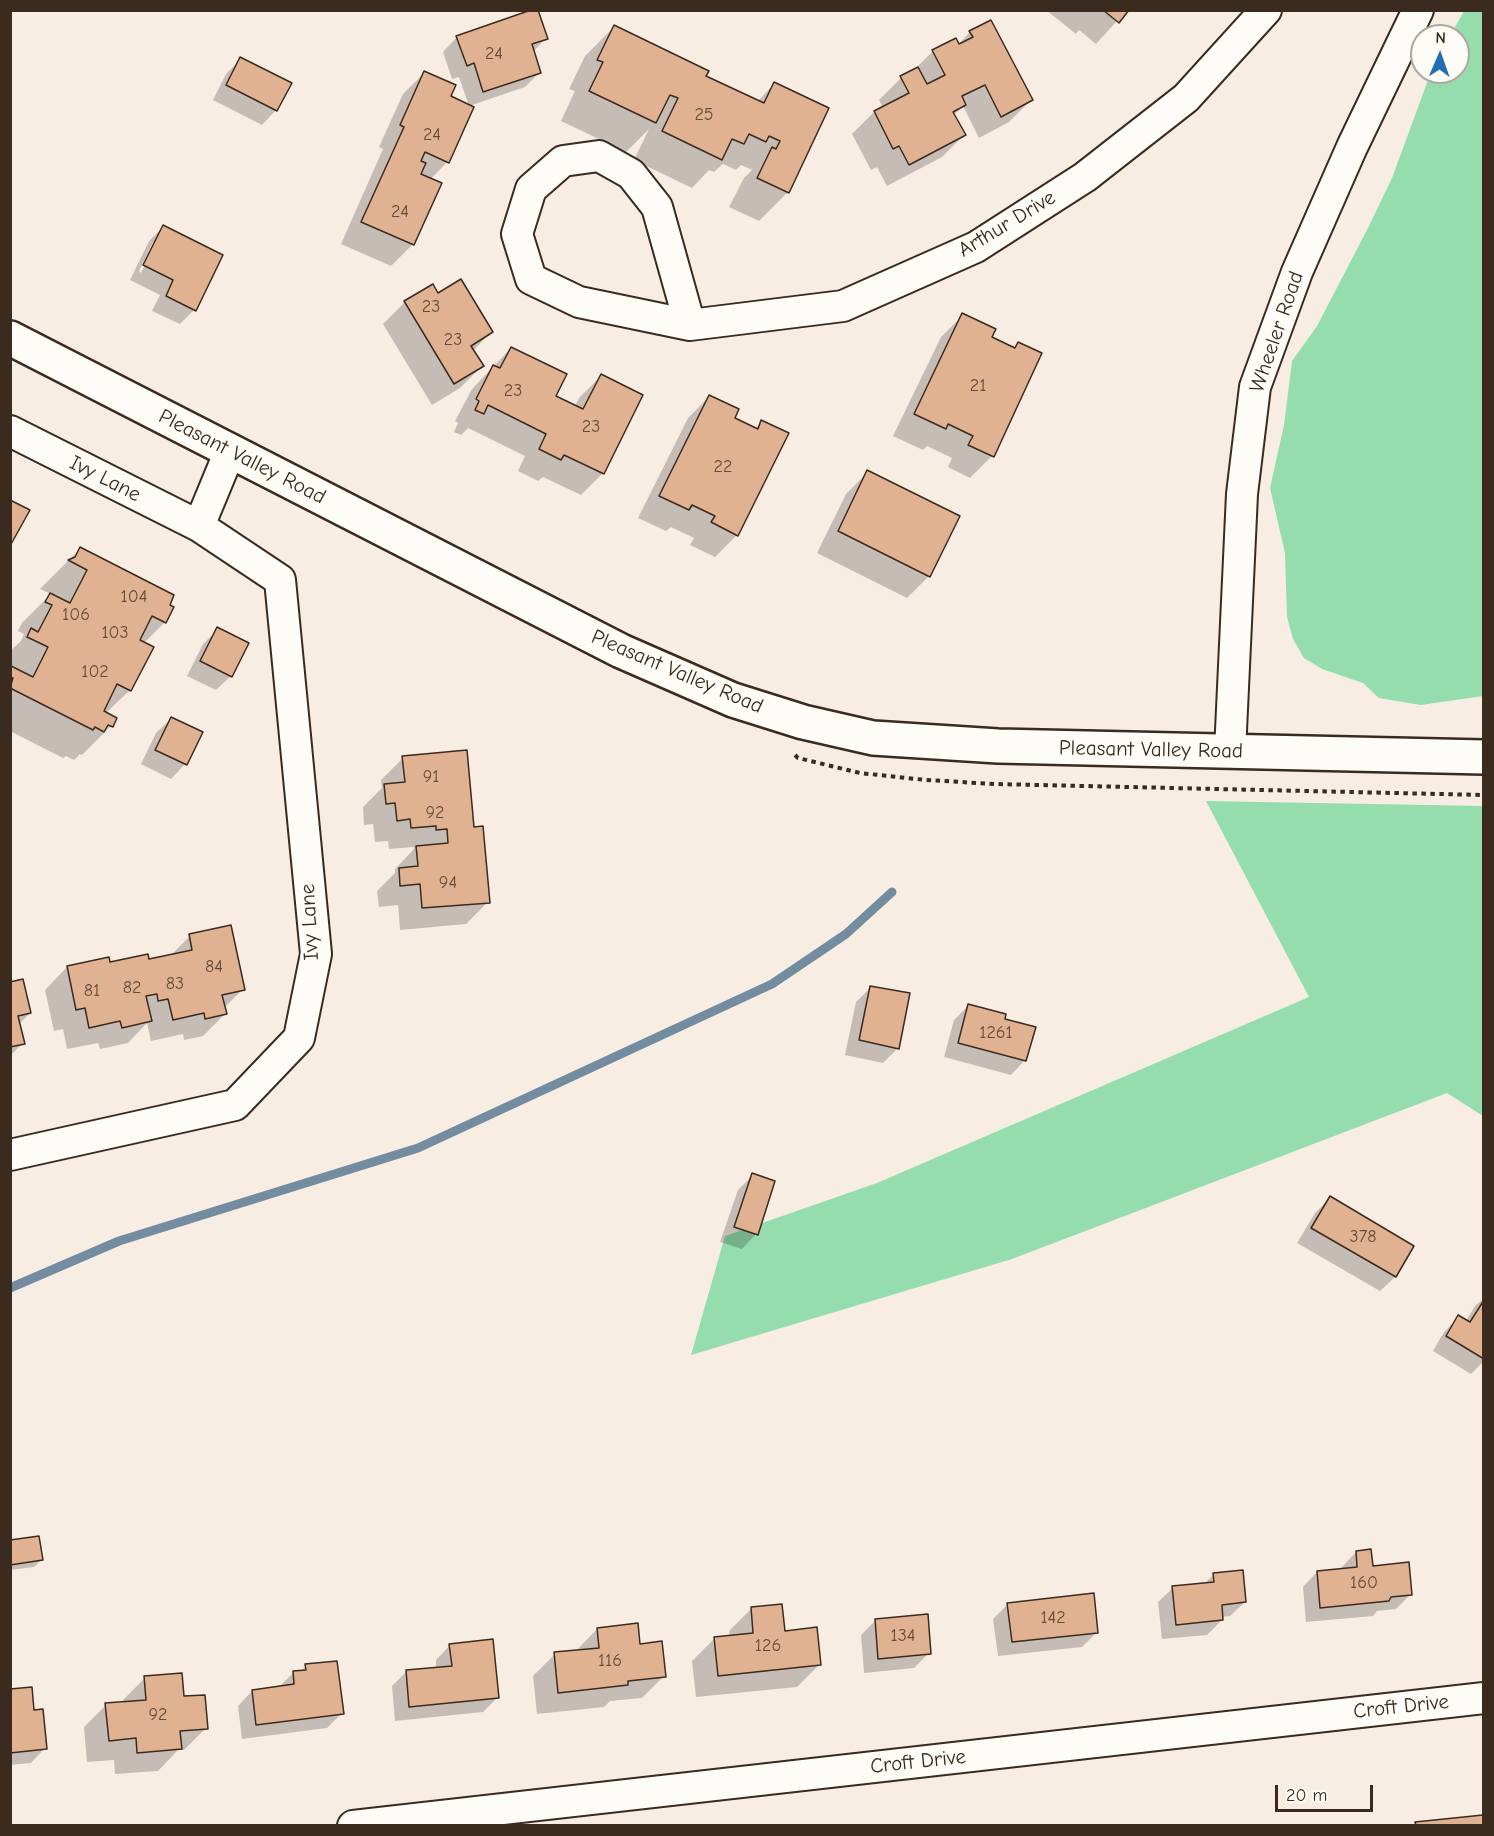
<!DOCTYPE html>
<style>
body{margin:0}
#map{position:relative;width:1494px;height:1836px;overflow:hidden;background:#f7ede3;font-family:"Comic Neue",sans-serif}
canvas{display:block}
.frame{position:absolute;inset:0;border:12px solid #3b2a1e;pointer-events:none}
.north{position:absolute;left:1410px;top:24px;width:60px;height:60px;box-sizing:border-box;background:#fdfcf7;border:2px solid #afa8a0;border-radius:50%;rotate:2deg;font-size:16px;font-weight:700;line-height:24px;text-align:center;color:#3b2a1e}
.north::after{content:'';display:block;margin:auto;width:21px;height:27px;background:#1f6fb2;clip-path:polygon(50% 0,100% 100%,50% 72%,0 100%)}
.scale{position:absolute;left:1275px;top:1785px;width:98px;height:27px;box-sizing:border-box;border:3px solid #3b2a1e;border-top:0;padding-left:8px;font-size:18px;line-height:21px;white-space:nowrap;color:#3b2a1e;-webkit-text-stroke:4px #fdfcf7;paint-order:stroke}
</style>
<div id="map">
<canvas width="1494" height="1836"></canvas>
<div class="frame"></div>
<div class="north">N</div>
<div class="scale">20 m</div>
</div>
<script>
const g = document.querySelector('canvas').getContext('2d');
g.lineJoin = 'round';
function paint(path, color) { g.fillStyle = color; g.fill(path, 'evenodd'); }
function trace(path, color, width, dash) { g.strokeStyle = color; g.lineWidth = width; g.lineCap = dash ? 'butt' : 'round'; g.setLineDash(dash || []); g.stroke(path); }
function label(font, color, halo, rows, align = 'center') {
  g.font = font + ' "Comic Neue",sans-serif'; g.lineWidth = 6; g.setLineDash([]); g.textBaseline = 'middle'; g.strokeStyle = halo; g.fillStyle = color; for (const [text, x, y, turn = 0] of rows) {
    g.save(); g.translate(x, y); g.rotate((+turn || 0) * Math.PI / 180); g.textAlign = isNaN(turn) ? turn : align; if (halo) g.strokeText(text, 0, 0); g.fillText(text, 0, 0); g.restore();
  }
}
paint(new Path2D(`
 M 1464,11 L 1484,11 L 1483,696 L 1421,705 L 1379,698 L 1363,683 L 1322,669 L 1304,658 L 1293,639 L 1287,617 L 1285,553 L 1270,488 L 1284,425 L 1292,361 L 1317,326 L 1368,228 L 1392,178 L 1431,72 L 1458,72 L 1458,36 L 1450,36 Z
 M 1206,801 L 1483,806 L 1483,1116 L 1447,1093 L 1012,1259 L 691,1355 L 725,1236 L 877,1183 L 1309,997 Z`), '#95ddac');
paint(new Path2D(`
 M 1046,10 L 1127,10 L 1096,44 L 1079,30 L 1076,34 Z
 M 614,27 L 704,77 L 757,102 L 774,84 L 788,192 L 759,221 L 729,207 L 744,178 L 752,170 L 741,165 L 736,170 L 723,164 L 714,172 L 709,170 L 692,188 L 634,160 L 649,129 L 626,152 L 561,121 L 575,91 L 569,89 L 585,56 Z
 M 970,32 L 1031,100 L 1009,122 L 979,138 L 963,106 L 954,115 L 964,135 L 942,157 L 887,186 L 877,167 L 871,170 L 852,134 L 874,112 L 883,108 L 879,100 L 901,78 L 913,71 L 933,51 L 958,45 Z
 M 457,37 L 546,38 L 533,52 L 540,72 L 525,87 L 469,106 L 459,77 L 452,79 L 443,52 Z
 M 241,59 L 276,110 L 262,125 L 213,100 L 226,74 Z
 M 425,72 L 449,97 L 447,162 L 430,180 L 413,244 L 391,266 L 341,244 L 383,149 L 379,147 L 403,94 Z
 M 163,227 L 194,310 L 180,324 L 152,311 L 160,295 L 130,280 L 149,241 ZM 153,242 L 156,242 L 141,273 L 139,271 Z
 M 432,286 L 438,295 L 491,332 L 473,351 L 482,366 L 460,388 L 432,405 L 383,324 L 404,303 Z
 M 963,315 L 990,338 L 1013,349 L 1018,344 L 992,456 L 970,478 L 948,467 L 952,458 L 927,446 L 923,450 L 893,436 L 941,337 Z
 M 511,348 L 554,396 L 575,406 L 579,398 L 601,376 L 603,473 L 581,495 L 543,477 L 538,481 L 518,471 L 525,456 L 468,428 L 461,435 L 454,432 L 458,423 L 455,421 L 472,389 Z
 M 710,396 L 733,418 L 755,429 L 762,422 L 737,535 L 715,557 L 690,545 L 694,538 L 671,527 L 666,531 L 638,518 L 688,418 Z
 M 868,472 L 929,576 L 907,598 L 817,553 L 846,494 Z
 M 80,549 L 165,622 L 144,643 L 130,690 L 106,713 L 111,726 L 82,755 L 80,754 L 74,760 L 66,756 L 63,758 L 10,731 L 10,651 L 21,641 L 24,634 L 18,631 L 22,623 L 51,594 L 40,589 Z
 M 218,629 L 231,676 L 216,690 L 187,676 L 203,644 Z
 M 171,719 L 201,733 L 185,764 L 171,779 L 141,764 L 156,733 Z
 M 403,758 L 473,829 L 488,902 L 466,924 L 400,930 L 398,905 L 379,907 L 377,891 L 395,873 L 395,869 L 414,849 L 414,847 L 389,849 L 388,841 L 375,842 L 373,824 L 364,825 L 363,807 L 382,788 L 381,780 Z
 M 190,936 L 243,989 L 224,1008 L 225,1014 L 203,1036 L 184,1040 L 183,1034 L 151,1041 L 147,1023 L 128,1043 L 100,1049 L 98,1043 L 67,1049 L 63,1029 L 54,1031 L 45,990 L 67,967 L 148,961 L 169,957 Z
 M 10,983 L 30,1013 L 19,1024 L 23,1043 L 10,1056 Z
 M 871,987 L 898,1048 L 883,1063 L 845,1055 L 856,1002 Z
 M 969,1005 L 1003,1020 L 1025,1060 L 1011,1075 L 944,1057 L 954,1020 Z
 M 753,1175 L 756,1234 L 742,1249 L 720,1242 L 738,1190 Z
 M 1330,1198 L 1412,1247 L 1395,1277 L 1380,1291 L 1297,1243 L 1315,1213 Z
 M 1484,1298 L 1484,1361 L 1471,1374 L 1433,1351 L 1444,1332 L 1459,1317 L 1466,1321 L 1475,1306 Z
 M 10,1541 L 41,1560 L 34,1567 L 10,1570 Z
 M 1356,1552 L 1371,1567 L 1410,1595 L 1396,1609 L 1377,1611 L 1373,1616 L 1306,1622 L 1303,1587 L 1317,1572 L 1342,1570 L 1342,1567 Z
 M 1214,1574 L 1245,1602 L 1230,1616 L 1222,1617 L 1222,1620 L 1207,1635 L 1162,1639 L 1158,1602 L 1173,1588 L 1203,1585 Z
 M 1008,1604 L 1097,1632 L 1082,1647 L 998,1656 L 993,1619 Z
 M 751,1609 L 783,1632 L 819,1665 L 797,1687 L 696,1697 L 692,1661 L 714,1639 L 730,1637 L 729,1631 Z
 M 875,1621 L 929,1653 L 914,1668 L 864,1673 L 861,1635 Z
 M 597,1629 L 639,1645 L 664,1676 L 642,1698 L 610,1701 L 604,1707 L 537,1714 L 533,1676 L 555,1654 L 575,1652 Z
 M 450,1645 L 497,1698 L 483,1712 L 395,1721 L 392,1686 L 406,1672 L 436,1669 L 436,1660 Z
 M 306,1666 L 342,1713 L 327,1728 L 242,1739 L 238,1706 L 252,1691 L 278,1688 L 293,1673 L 300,1672 Z
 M 145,1678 L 183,1698 L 206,1728 L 184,1750 L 178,1750 L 158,1771 L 115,1774 L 114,1760 L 87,1762 L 84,1727 L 106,1705 L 123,1703 L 123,1700 Z
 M 10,1690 L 33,1712 L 45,1748 L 31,1763 L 10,1765 Z`), '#0003');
trace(new Path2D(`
 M 10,1288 L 119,1241 L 418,1148 L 772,984 L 846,934 L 892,892`), '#738ca0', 9);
const building = new Path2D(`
 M 531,10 L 538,10 L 548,39 L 532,44 L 541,73 L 483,92 L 474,63 L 467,66 L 456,36 Z
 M 1103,10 L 1129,10 L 1119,23 Z
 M 991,20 L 1033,100 L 1001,117 L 985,85 L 962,96 L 966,105 L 953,112 L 966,135 L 909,165 L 899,146 L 893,149 L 874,111 L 909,93 L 900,76 L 918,67 L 927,84 L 945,75 L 932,50 L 956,38 L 959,44 L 973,37 L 969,31 Z
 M 614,25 L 709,71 L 706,76 L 764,103 L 774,82 L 829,108 L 789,193 L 757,178 L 772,147 L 776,149 L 780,141 L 769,136 L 766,142 L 749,134 L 744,144 L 732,139 L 722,160 L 662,131 L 678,98 L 670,95 L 656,123 L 589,91 L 603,62 L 597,60 Z
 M 240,57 L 292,83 L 277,111 L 226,85 Z
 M 424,71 L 456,85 L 451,96 L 474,107 L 449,163 L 425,152 L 421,161 L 426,163 L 421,174 L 442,183 L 414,245 L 361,222 L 404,127 L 400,125 Z
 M 163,225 L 223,255 L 196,311 L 166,296 L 173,280 L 143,265 Z
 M 461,279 L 493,332 L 471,346 L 484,366 L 454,384 L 404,301 L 433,284 L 438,293 Z
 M 962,313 L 996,329 L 992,337 L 1015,348 L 1018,342 L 1042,353 L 994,457 L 968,445 L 973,436 L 948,424 L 946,429 L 914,414 Z
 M 511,347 L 567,374 L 556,396 L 583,409 L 601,374 L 643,395 L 604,474 L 564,455 L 561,460 L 539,449 L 546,434 L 488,405 L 484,414 L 475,410 L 479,401 L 476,399 L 493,365 L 500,368 Z
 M 709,395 L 739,409 L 735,418 L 758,429 L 761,420 L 789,433 L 738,536 L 711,522 L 715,516 L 692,505 L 689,510 L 659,496 Z
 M 867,470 L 960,516 L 930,577 L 838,531 Z
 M 10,500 L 30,510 L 10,546 Z
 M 80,547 L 174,595 L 170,605 L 174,607 L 166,623 L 152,616 L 140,640 L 154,647 L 131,691 L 117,684 L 104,711 L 117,718 L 113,727 L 108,725 L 104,732 L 95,727 L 93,730 L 10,688 L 13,678 L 10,677 L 11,666 L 33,677 L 48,647 L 27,637 L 31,628 L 38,632 L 52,605 L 45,602 L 50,593 L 70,603 L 87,570 L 68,560 L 75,557 Z
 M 217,627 L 249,643 L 232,677 L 200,661 Z
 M 171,717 L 203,732 L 187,765 L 155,750 Z
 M 467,750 L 474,827 L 483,826 L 490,903 L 422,908 L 420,884 L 400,886 L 399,868 L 418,866 L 416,846 L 448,843 L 447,829 L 436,830 L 436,826 L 411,828 L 410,819 L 397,821 L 395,803 L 386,804 L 384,784 L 405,782 L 402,756 Z
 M 231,925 L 245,990 L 222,995 L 227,1014 L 205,1019 L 204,1013 L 173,1020 L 168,999 L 158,1001 L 157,994 L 146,996 L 152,1021 L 122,1028 L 120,1021 L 89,1028 L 85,1008 L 76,1010 L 67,966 L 109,957 L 110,962 L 148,954 L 149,959 L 192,950 L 189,934 Z
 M 23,979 L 31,1013 L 18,1016 L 25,1044 L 10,1047 L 10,982 Z
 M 870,986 L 910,993 L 899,1049 L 859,1040 Z
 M 968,1004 L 1006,1014 L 1005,1019 L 1036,1027 L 1026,1061 L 958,1043 Z
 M 752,1173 L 775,1181 L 758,1235 L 734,1227 Z
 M 1330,1196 L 1414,1246 L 1396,1277 L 1311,1228 Z
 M 1484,1300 L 1484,1359 L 1446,1336 L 1458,1315 L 1470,1322 Z
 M 39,1536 L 43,1560 L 10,1565 L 10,1540 Z
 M 1371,1549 L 1373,1566 L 1409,1562 L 1412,1595 L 1391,1597 L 1389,1601 L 1320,1608 L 1317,1571 L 1357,1567 L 1356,1551 Z
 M 1243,1570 L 1246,1602 L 1222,1605 L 1223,1620 L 1176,1625 L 1172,1586 L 1214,1582 L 1213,1573 Z
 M 1094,1593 L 1098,1633 L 1012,1642 L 1007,1603 Z
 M 782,1604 L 785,1631 L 817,1627 L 821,1665 L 718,1676 L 714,1637 L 753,1633 L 751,1607 Z
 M 928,1614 L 931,1654 L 878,1659 L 875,1619 Z
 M 638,1623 L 640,1644 L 662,1641 L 666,1677 L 628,1681 L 628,1685 L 558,1693 L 554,1652 L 599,1648 L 597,1628 Z
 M 493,1639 L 499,1698 L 409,1707 L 406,1670 L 452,1666 L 449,1644 Z
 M 337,1661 L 344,1714 L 256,1725 L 252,1690 L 294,1684 L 293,1671 L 306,1670 L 305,1664 Z
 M 182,1673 L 184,1696 L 205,1695 L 208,1729 L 180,1731 L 182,1749 L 137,1753 L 136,1738 L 109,1741 L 105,1703 L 146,1700 L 144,1676 Z
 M 32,1687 L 34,1710 L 43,1709 L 47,1749 L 10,1753 L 10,1689 Z
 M 1483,1815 L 1484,1826 L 1416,1826 L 1415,1822 Z`);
paint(building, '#e1b292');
trace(building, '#3b2a1e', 1.5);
const street = new Path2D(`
 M 690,325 L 657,207 L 631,174 L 599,156 L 563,161 L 531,189 L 517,234 L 531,279 L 579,302 L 690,325 L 843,306 L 976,247 L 1085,177 L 1186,98 L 1266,10
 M 10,431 L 199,526 L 280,580 L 316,954 L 299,1038 L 235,1105 L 10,1155
 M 199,526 L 230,451
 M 1230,752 L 1242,494 L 1255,387 L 1297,272 L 1352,147 L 1418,10
 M 353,1826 L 1484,1698`);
const secondary = new Path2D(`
 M 10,338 L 621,651 L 733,700 L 803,722 L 873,738 L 998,746 L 1484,757`);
trace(street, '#3b2a1e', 34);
trace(secondary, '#3b2a1e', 38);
trace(new Path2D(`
 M 795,755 L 798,758 L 860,773 L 926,780 L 995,784 L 1484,795`), '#3b2a1e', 4, [4.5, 4.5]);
trace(street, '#fdfcf7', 30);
trace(secondary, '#fdfcf7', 33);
label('18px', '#644c3b', null, [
 ["24",494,54],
 ["25",704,115],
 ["24",432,135],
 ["24",400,212],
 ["23",431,307],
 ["23",453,340],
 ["21",978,386],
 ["23",513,391],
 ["23",591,427],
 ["22",723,467],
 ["104",134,597],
 ["106",76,615],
 ["103",115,633],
 ["102",95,672],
 ["91",431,777],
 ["92",435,813],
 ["94",448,883],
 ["84",214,967],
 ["83",175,984],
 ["82",132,988],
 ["81",92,991],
 ["1261",996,1033],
 ["378",1363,1237],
 ["160",1364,1583],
 ["142",1053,1618],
 ["134",903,1636],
 ["126",768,1646],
 ["116",610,1661],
 ["92",158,1715]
]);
label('21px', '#3b2a1e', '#fdfcf7', [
 ["Arthur Drive",1007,224,-31],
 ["Wheeler Road",1277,332,-71],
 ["Pleasant Valley Road",242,457,27],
 ["Ivy Lane",105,479,27],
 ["Pleasant Valley Road",677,672,23],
 ["Pleasant Valley Road",1151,750,1],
 ["Ivy Lane",310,922,-93],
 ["Croft Drive",1401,1707,-6],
 ["Croft Drive",918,1762,-6]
]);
</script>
